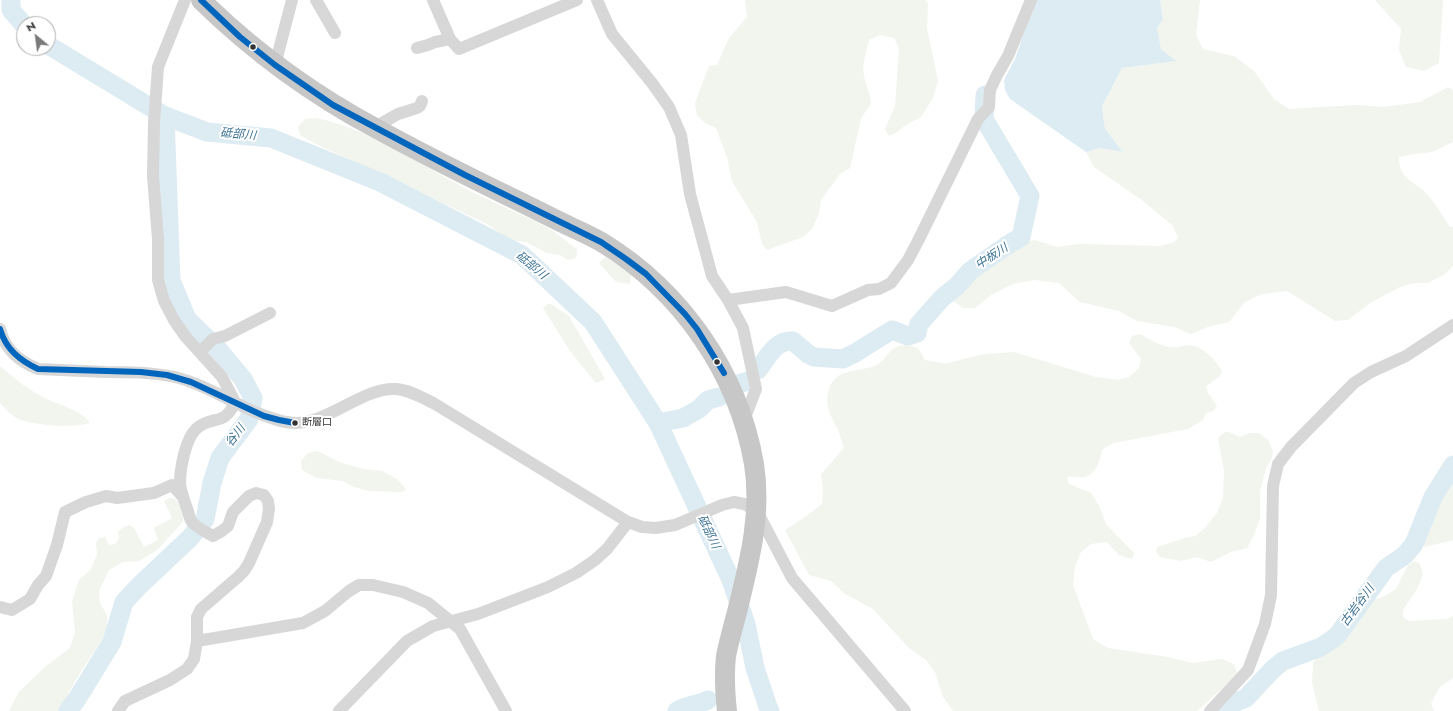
<!DOCTYPE html>
<meta charset="utf-8">
<style>
body{margin:0}
#map{position:relative;width:1453px;height:711px;overflow:hidden;background:#fff;font-family:Jost,sans-serif}
canvas{display:block}
.north{position:absolute;left:16px;top:16px;width:40px;height:40px;box-sizing:border-box;background:#fff;border:1px solid #adadad;border-radius:50%;rotate:331deg;font-size:11px;font-weight:700;line-height:16px;text-align:center;color:#333}
.north::after{content:'';display:block;margin:auto;width:14px;height:18px;background:#7a7a7a;clip-path:polygon(50% 0,100% 100%,50% 72%,0 100%)}
</style>
<div id="map">
<canvas width="1453" height="711"></canvas>
<div class="north">N</div>
</div>
<script>
const g = document.querySelector('canvas').getContext('2d');
g.lineJoin = 'round';
function paint(path, color) { g.fillStyle = color; g.fill(path, 'evenodd'); }
function trace(path, color, width, dash) { g.strokeStyle = color; g.lineWidth = width; g.lineCap = dash ? 'butt' : 'round'; g.setLineDash(dash || []); g.stroke(path); }
function label(font, color, halo, rows, align = 'center') {
  g.font = font + ' Jost,"Noto Sans JP",sans-serif'; g.lineWidth = 4; g.setLineDash([]); g.textBaseline = 'middle'; g.strokeStyle = halo; g.fillStyle = color; for (const [text, x, y, turn = 0] of rows) {
    g.save(); g.translate(x, y); g.rotate((+turn || 0) * Math.PI / 180); g.textAlign = isNaN(turn) ? turn : align; if (halo) g.strokeText(text, 0, 0); g.fillText(text, 0, 0); g.restore();
  }
}
paint(new Path2D(`
 M 745,0 L 925,0 L 928,3 L 927,28 L 938,81 L 933,98 L 921,117 L 906,125 L 897,132 L 889,136 L 885,129 L 895,106 L 899,48 L 894,38 L 880,35 L 869,40 C 866,51 862,64 864,76 C 866,85 870,94 871,104 L 861,118 L 850,168 L 840,174 L 821,200 L 819,213 L 812,229 L 803,237 L 767,250 L 762,244 L 757,222 L 732,181 L 727,157 L 716,128 L 705,123 L 697,116 L 695,103 L 709,66 L 717,65 L 729,38 L 747,17 Z
 M 1160,0 L 1200,0 L 1196,35 L 1203,49 L 1234,56 L 1254,71 L 1274,99 L 1289,109 L 1356,105 L 1383,107 L 1420,102 L 1448,87 L 1453,90 L 1453,142 L 1432,152 L 1414,154 L 1399,157 C 1399,179 1411,179 1424,191 C 1434,201 1442,215 1450,227 L 1453,227 L 1453,266 L 1445,274 L 1428,283 L 1413,283 L 1400,287 L 1370,303 L 1348,320 L 1335,321 L 1287,291 L 1262,294 L 1245,302 L 1229,322 L 1208,327 L 1191,334 L 1174,327 L 1137,321 L 1119,311 L 1080,302 L 1059,283 L 1034,280 L 1013,284 L 991,295 L 975,308 L 963,308 L 952,300 L 953,294 L 989,261 L 1011,245 L 1035,240 L 1057,247 L 1079,244 L 1161,246 L 1174,242 L 1178,238 L 1173,226 L 1143,201 L 1094,167 L 1086,152 L 1100,148 L 1123,152 L 1105,129 L 1102,106 L 1122,68 L 1175,61 L 1161,49 L 1157,28 L 1163,20 Z
 M 1375,0 L 1443,0 L 1439,63 L 1424,71 L 1406,67 L 1399,50 L 1401,29 Z
 M 316,118 C 371,129 420,165 470,191 C 496,204 524,215 550,229 C 559,235 568,243 577,249 L 577,256 L 574,259 L 568,260 L 560,255 L 547,253 L 526,242 L 510,240 L 487,224 L 369,168 L 320,146 L 300,135 L 298,127 L 305,119 Z
 M 605,257 L 631,273 L 630,284 L 616,282 L 599,263 Z
 M 549,303 L 569,316 L 605,379 L 596,383 L 570,351 L 543,308 Z
 M 1140,334 C 1149,339 1158,345 1169,347 C 1177,349 1186,344 1194,346 C 1204,348 1218,363 1222,371 L 1219,377 L 1206,386 L 1208,393 L 1217,406 L 1213,411 L 1206,413 L 1203,420 L 1188,429 L 1113,443 L 1102,450 C 1100,460 1096,476 1083,477 C 1078,477 1073,476 1067,477 L 1069,484 L 1091,493 L 1099,506 L 1106,524 L 1134,553 L 1132,559 L 1119,555 L 1107,542 L 1091,544 L 1081,552 L 1075,566 L 1073,585 L 1093,639 L 1108,648 L 1168,657 L 1193,663 L 1222,659 L 1234,664 L 1237,673 L 1228,683 L 1197,711 L 953,711 L 943,697 L 935,672 L 926,660 L 909,648 L 873,609 L 845,594 L 831,581 L 809,575 L 785,530 L 805,517 L 822,504 L 823,490 L 821,474 L 844,448 C 842,442 840,436 838,430 C 832,417 825,409 828,393 C 832,368 859,372 875,366 C 884,362 886,354 893,349 C 899,344 913,344 919,350 C 921,352 923,357 925,360 L 946,364 L 963,359 L 986,354 L 1014,352 L 1096,377 L 1118,380 L 1129,377 L 1139,368 L 1141,359 L 1129,343 L 1132,336 Z
 M 0,366 C 13,377 26,388 41,396 C 54,404 81,409 90,423 C 73,428 36,426 19,419 C 12,417 5,408 0,403 Z
 M 1225,432 L 1229,432 L 1240,437 L 1249,433 L 1259,433 L 1268,440 L 1273,451 L 1272,458 L 1266,468 L 1260,491 L 1260,518 L 1255,533 L 1247,548 L 1231,552 L 1211,562 L 1197,557 L 1181,561 L 1160,557 L 1156,552 L 1157,547 L 1185,538 L 1195,536 L 1205,528 L 1217,513 L 1223,498 L 1224,471 L 1218,438 Z
 M 316,451 L 324,454 L 339,462 L 363,469 L 382,471 L 397,479 L 406,489 L 402,492 L 369,491 L 354,487 L 343,481 L 317,478 L 302,470 L 301,461 L 308,453 Z
 M 1453,473 L 1453,540 L 1425,547 L 1422,542 L 1433,510 Z
 M 170,498 L 176,499 L 183,513 L 183,522 L 157,550 L 139,561 L 123,562 L 109,570 L 99,591 L 100,603 L 107,615 L 107,632 L 97,648 L 81,671 L 68,694 L 75,711 L 9,711 L 19,692 L 45,667 L 70,648 L 75,632 L 72,601 L 79,580 L 91,569 L 97,554 L 96,543 L 99,538 L 105,537 L 109,545 L 115,544 L 119,539 L 118,532 L 122,528 L 129,525 L 134,528 L 144,547 L 158,540 L 154,528 L 172,518 L 164,501 Z
 M 1415,561 L 1420,564 L 1423,574 L 1417,589 L 1403,610 L 1403,617 L 1409,621 L 1447,619 L 1453,616 L 1453,678 L 1440,687 L 1431,703 L 1434,711 L 1319,711 L 1312,682 L 1313,663 L 1323,651 L 1340,638 L 1370,601 L 1385,596 L 1396,589 L 1408,565 Z`), '#f1f5ed');
paint(new Path2D(`
 M 1035,0 L 1160,0 L 1163,20 L 1157,28 L 1161,49 L 1176,61 L 1122,68 L 1102,106 L 1105,129 L 1123,152 L 1100,148 L 1086,152 L 1010,99 L 1005,90 L 1004,80 L 1015,59 Z`), '#ddebf3');
trace(new Path2D(`
 M 11,0 L 11,10 L 24,25
 M 48,45 L 165,116 L 207,132 L 271,138 L 380,182 L 522,255 L 593,322 L 658,423 L 731,580 L 746,624 L 755,668 L 768,707 L 770,711
 M 758,370 C 768,357 775,340 793,341 L 808,354 L 814,357 L 843,359 L 855,353 L 892,330 L 908,336 L 917,333 L 919,324 L 942,298 L 957,286 L 970,271 L 1006,246 L 1021,237 L 1030,196 L 984,119 L 985,95
 M 739,384 L 748,381
 M 658,423 L 683,418 L 699,409 L 708,400 L 719,397
 M 68,711 L 77,699 L 112,642 L 124,602 L 140,585 L 190,538 L 205,519 L 212,483 L 220,458 L 249,419 L 253,398 L 243,379 L 218,349 L 187,319 L 171,280 L 165,116
 M 677,711 C 687,705 698,705 708,700
 M 1226,711 L 1232,704 L 1246,698 L 1273,669 L 1283,661 L 1321,647 L 1337,636 L 1386,568 L 1405,555 L 1414,544 L 1433,497 L 1453,465`), '#ddebf3', 19);
trace(new Path2D(`
 M 316,0 L 335,33
 M 433,0 L 450,39 L 459,49 L 577,0
 M 597,0 L 612,34 L 652,83 L 669,107 L 681,135 L 690,194 L 712,276 L 728,300 L 743,328 L 756,389 L 744,420
 M 417,48 L 428,45 L 435,42 L 450,39
 M 275,65 L 292,0
 M 377,129 L 382,123 L 398,114 L 417,108 L 420,106 L 422,101
 M 728,300 L 786,292 L 832,306 L 868,290 L 879,289 L 891,283 L 908,260 L 918,241 L 978,119 L 989,107 L 990,90 L 997,75 L 1008,56 L 1031,0
 M 0,329 C 5,350 19,361 38,369 C 61,370 83,371 105,372 C 129,372 151,372 175,377 C 201,383 230,401 255,412 C 268,417 282,423 296,423 C 330,422 364,387 396,389 C 410,390 423,398 435,404 L 628,522 L 642,527 L 656,528 L 675,525 L 722,505 L 734,502 L 744,504 L 757,511 L 792,578 L 905,711
 M 200,352 L 213,339 L 225,336 L 270,313
 M 0,607 L 12,610 L 30,599 L 38,585 L 46,576 L 57,545 L 65,512 L 86,502 L 106,496 L 117,498 L 154,493 L 172,485 L 183,497
 M 197,641 L 303,623 L 325,611 L 349,591 L 359,585 L 373,585 L 403,592 L 428,603 L 460,629 L 506,711
 M 118,711 L 125,701 L 170,680 L 187,669 L 194,659 L 197,641 L 197,617 L 201,609 L 238,577 L 244,571 L 249,563 L 267,522 L 269,509 L 268,501 L 264,495 L 256,493 L 249,496 L 233,512 L 228,526 L 222,531 L 213,536 C 206,532 197,528 192,522 C 190,520 189,515 188,511 C 185,503 181,493 180,484 C 180,469 185,440 196,429 C 212,414 224,428 235,402 L 222,377 L 185,336 L 174,320 L 164,301 L 158,280 L 158,239 L 153,176 L 154,123 L 158,67 L 185,0
 M 339,711 L 407,641 L 433,626 L 478,614 L 548,587 L 576,573 L 595,560 L 607,549 L 628,522
 M 1210,711 L 1248,670 L 1265,624 L 1271,595 L 1273,486 L 1278,464 L 1291,447 L 1354,383 L 1371,372 L 1406,356 L 1453,325`), '#d7d7d7', 12);
trace(new Path2D(`
 M 201,0 C 254,52 313,95 379,130 C 421,153 465,175 508,196 C 529,206 550,217 571,227 C 582,232 593,237 603,243 C 681,291 738,372 754,464 C 762,515 749,563 737,612 C 733,627 729,641 726,656 C 724,674 725,693 727,711`), '#c7c7c7', 20);
trace(new Path2D(`
 M 201,0 L 240,37 L 275,65 L 333,105 L 465,175 L 601,242 L 626,259 L 646,274 L 685,314 L 697,329 L 724,373
 M 0,329 C 6,349 19,360 38,369 L 141,372 L 167,375 L 191,382 L 264,416 L 279,420 L 295,423`), '#0065bd', 6);
for (const [x, y, r, color] of [
 [253,47,3.5,"#333"],
 [717,362,3.5,"#333"],
 [295,423,3.5,"#333"]
]) { const dot = new Path2D(); dot.arc(x, y, r, 0, 2 * Math.PI); g.fillStyle = color; g.fill(dot); trace(dot, '#fff', 1.5); }
label('10px', '#333', '#fff', [
 ["断層口",302,423]
], 'left');
label('italic 12px', '#3f7497', '#fff', [
 ["砥部川",238,135,5],
 ["中板川",992,257,-33],
 ["砥部川",531,266,40],
 ["谷川",236,436,-53],
 ["砥部川",708,532,65],
 ["古岩谷川",1358,606,-54]
]);
</script>
